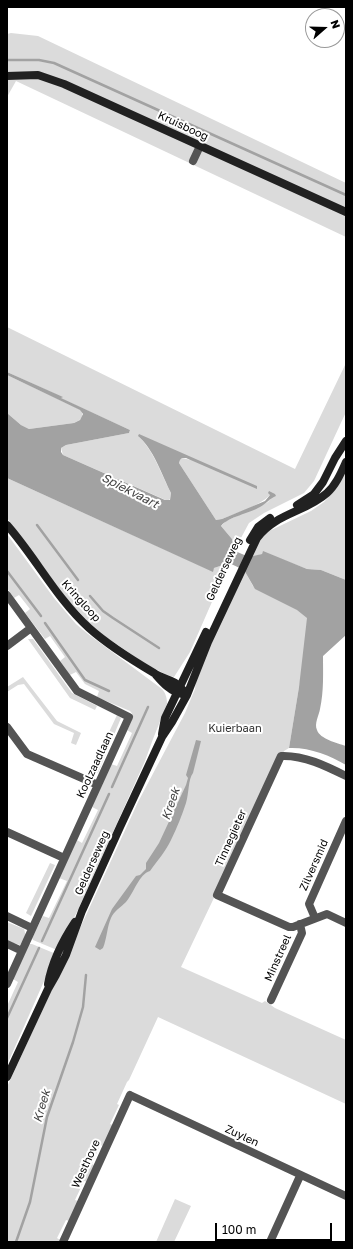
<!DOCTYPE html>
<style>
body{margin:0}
#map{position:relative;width:353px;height:1249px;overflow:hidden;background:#fff;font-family:"Golos Text",sans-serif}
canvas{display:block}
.frame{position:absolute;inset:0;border:8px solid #000;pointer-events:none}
.north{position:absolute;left:305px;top:8px;width:40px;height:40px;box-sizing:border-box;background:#fff;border:1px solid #999;border-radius:50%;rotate:70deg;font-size:11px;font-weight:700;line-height:16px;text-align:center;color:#000}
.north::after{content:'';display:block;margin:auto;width:14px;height:18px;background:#000;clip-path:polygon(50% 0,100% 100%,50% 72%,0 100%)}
.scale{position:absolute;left:215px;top:1223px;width:117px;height:18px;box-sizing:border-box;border:2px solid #000;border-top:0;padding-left:5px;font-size:12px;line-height:14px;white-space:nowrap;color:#000;-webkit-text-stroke:3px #fff;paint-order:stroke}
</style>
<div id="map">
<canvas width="353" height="1249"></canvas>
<div class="frame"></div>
<div class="north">N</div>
<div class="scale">100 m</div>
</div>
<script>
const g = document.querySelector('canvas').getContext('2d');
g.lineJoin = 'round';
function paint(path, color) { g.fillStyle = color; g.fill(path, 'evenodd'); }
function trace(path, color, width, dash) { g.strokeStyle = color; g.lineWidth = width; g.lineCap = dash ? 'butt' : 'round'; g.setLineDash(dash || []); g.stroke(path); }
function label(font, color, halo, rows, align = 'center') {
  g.font = font + ' "Golos Text",sans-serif'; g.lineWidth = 4; g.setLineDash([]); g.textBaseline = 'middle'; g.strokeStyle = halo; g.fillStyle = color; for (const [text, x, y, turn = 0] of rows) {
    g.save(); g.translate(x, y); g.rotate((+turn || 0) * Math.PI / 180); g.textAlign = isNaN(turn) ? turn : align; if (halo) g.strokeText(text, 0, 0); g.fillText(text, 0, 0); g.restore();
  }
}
paint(new Path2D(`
 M 11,33 L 38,36 L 346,183 L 346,237 L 16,81 L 7,97 L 7,34 Z
 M 7,327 L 295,469 L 346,363 L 346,412 L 314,481 L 304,493 L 264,513 L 249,523 L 234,551 L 232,539 L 221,526 L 226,521 L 268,502 L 272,497 L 270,495 C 258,507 238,512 222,519 L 216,520 L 179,463 L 180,460 L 182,458 L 191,460 L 138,436 C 153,449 162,476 171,493 L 170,499 L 168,501 L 63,455 L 61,448 L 66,445 L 129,433 L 130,430 L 60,398 L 62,397 L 7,372 Z
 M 7,375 L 81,410 C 84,417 81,420 74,423 L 29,429 L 21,425 L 7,413 Z
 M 346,469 L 346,580 L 321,570 L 307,569 L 263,552 L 262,554 L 249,558 L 261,535 L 311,511 L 324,502 L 335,490 Z
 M 7,478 L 212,571 L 214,568 L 229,563 L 190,652 L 174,677 L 167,675 L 147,665 L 106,637 L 90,624 L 66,598 L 7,518 Z
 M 7,534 L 54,598 L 76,624 L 88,634 L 162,689 C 166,694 167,698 167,704 L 153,739 L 145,761 L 77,912 L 57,950 L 33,940 L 32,938 L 43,916 L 49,918 L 67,881 L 59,878 L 77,840 L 82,843 L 98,810 L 92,807 L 111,764 L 117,766 L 132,733 L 127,730 C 130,724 136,716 130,711 L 97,697 L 99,691 L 85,684 L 76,672 L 70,675 L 60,661 L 65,657 L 50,636 L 45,639 L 25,613 L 30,609 L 19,595 L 14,598 L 7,588 Z
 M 244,570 L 253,586 L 314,618 L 299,687 L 289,748 L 284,751 L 181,967 L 262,1003 L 265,1001 L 275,1008 L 346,1040 L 346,1104 L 158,1017 L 129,1080 L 127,1082 L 117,1104 L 119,1105 L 110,1124 L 113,1125 L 104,1146 L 100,1145 L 92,1164 L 94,1165 L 87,1182 L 84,1181 L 75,1200 L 78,1201 L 69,1221 L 66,1220 L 57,1238 L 60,1240 L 59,1242 L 7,1242 L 7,1087 L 138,802 L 185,713 L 195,689 L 197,671 Z
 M 28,639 L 33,639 L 72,693 L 97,706 L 95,710 L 70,698 Z
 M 23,677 L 57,721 L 81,733 L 76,745 L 71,743 L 74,733 L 54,724 L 24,684 L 18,685 L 7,692 L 7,687 Z
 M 117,715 L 121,718 L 98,773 L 90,773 Z
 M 50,863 L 55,865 L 31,916 L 26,913 Z
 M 7,922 L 24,929 L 26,936 L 20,945 L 7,941 Z
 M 29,944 L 32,944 L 56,954 L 7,1065 L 7,1006 L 18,982 L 13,979 Z
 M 175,1199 L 191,1206 L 174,1242 L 156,1242 Z`), '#dbdbdb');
paint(new Path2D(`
 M 7,372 L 63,397 L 61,398 L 130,430 L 129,433 L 66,445 L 61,448 L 61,452 L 63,455 L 165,500 L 170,500 L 171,493 C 162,475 153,448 138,436 L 139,434 L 257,486 L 257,489 L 186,458 L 182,458 L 180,460 L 179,463 L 216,520 L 222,519 L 258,504 L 265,501 L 270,495 L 268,493 L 269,491 L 275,494 L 276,496 C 270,498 266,504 260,507 C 250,513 228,517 221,526 L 232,539 L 235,551 L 249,557 L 262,554 L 263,551 L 307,569 L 321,570 L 346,580 L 346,635 L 323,656 C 323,673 324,691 320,709 C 319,715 314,724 317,730 C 320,739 337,743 346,746 L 346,765 C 330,755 308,747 289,748 L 299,687 L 307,618 L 297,610 L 255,589 L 244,570 L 229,563 L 214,568 L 213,572 L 7,478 L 7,413 L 21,425 L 29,429 L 74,423 L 80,420 L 83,414 L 80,410 L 7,375 Z
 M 196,740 L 201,741 L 193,773 C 188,779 189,794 186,803 C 182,815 177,828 171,840 C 166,851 157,861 150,871 C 139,874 134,893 126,902 C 121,907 114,911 111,918 C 107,927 107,938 103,948 L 100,950 L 95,947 L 112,909 L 136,876 L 140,875 L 146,869 L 146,863 L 159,843 L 186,785 L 188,778 L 186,775 Z`), '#a2a2a2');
trace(new Path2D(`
 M 7,60 L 39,60 L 54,63 L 346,195
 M 37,525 L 78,580
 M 7,571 L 41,616
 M 90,596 L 103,611 L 113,618 L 159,648
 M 45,623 L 85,680 L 109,691
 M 112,787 L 148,707
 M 42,941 L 109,794
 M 7,1018 L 39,948
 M 16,1242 L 30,1202 L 47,1117 L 73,1042 L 83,1007 L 86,975`), '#a2a2a2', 2.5);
trace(new Path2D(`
 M 193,161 L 200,146
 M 7,595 L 77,691 L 129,717 L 7,984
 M 7,646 L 31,628
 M 7,727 L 27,754 L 98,785
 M 346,776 C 326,766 304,755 281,756 L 217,895 L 289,927 L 293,927 L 327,914 L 346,923
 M 7,832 L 64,858
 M 7,916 L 32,928
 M 315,918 L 309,904 L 346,821
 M 7,944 L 22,951
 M 271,1000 L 302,933 L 300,924
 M 63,1242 L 130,1095 L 346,1196
 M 270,1242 L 300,1176`), '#545454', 8);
trace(new Path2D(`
 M 7,76 L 38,75 L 64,84 L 346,212
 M 297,505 L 314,494 L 323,482 L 335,458 L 346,441
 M 7,525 C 36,558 56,598 89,628 C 108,645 132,660 154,673 C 164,680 175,679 183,690
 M 250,540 L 258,527 L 270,518
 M 156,675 C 163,683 171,692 182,694
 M 162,734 L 165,718 L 206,632
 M 48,984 C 52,962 63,940 75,922
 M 7,1077 L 48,989 L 56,975 L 66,955 L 82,911 L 120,827 L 162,737 L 172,722 L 187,695 L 208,642 L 257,538 C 276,513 306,512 327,493 C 336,485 341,473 346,462`), '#212121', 8);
label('11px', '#000', '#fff', [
 ["Kruisboog",183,126,25],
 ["Gelderseweg",224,569,-65],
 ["Kringloop",81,601,48],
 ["Koolzaadlaan",95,765,-65],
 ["Tinnegieter",231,838,-66],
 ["Gelderseweg",92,863,-66],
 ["Zilversmid",314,865,-66],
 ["Minstreel",278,958,-66],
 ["Zuylen",242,1136,25],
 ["Westhove",86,1164,-65]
]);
label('11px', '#323232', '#fff', [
 ["Kuierbaan",235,729]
]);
label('italic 12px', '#434343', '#fff', [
 ["Spiekvaart",130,491,27],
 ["Kreek",171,804,-71],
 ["Kreek",42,1106,-74]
]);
</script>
